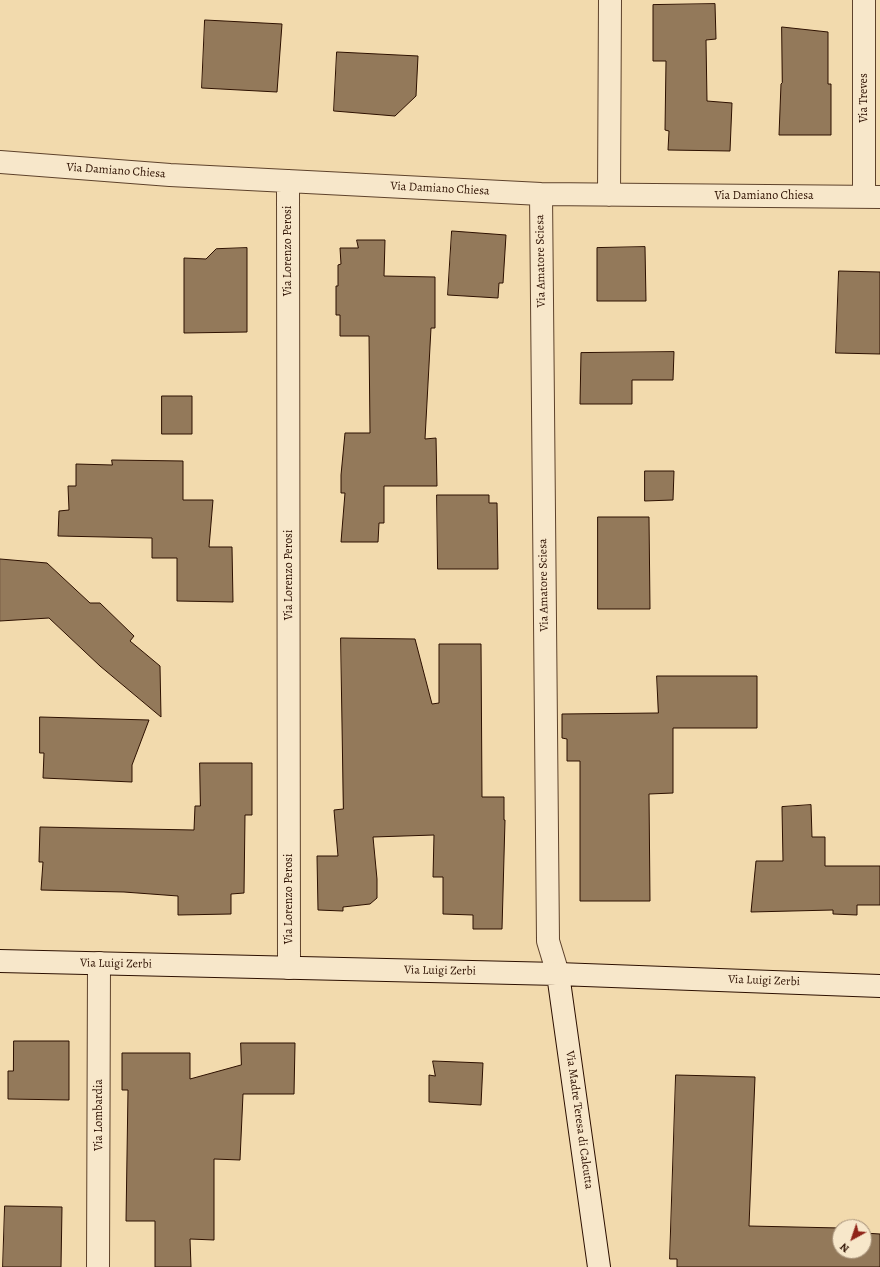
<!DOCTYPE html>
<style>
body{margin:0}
#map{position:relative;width:880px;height:1267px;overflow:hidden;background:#f2daad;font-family:Alegreya,serif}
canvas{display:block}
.north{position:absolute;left:832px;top:1219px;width:40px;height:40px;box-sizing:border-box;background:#f7e7ca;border:1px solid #a69179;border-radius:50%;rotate:220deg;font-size:11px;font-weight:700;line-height:16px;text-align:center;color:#2d1000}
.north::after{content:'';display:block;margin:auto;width:14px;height:18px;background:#8f2418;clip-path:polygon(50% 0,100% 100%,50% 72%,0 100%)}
</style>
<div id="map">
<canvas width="880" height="1267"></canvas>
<div class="north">N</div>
</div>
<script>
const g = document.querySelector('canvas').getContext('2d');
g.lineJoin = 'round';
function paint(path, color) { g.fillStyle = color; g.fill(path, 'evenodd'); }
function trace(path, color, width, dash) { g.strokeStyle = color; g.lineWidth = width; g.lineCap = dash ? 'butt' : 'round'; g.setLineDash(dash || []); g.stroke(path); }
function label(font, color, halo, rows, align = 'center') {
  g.font = font + ' Alegreya,serif'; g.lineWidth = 3.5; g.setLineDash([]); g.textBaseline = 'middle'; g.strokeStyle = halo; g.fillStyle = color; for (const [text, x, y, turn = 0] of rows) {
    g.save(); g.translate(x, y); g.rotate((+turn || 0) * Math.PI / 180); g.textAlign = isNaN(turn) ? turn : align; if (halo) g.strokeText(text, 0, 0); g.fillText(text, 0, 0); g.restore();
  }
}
const building = new Path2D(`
 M 715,4 L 716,39 L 706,40 L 707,101 L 732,103 L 730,151 L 668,150 L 669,131 L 665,130 L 666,61 L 653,61 L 653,5 Z
 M 205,20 L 282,24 L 277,92 L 202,88 Z
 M 782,27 L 828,32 L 828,84 L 831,84 L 831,135 L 779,135 L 781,84 L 782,83 Z
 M 337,52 L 418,56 L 416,96 L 395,116 L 334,111 Z
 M 452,231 L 506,235 L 503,283 L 499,283 L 498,298 L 448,295 Z
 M 357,240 L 385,240 L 384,276 L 435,277 L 435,328 L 431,328 L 425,439 L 436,438 L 437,486 L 384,486 L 384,523 L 379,523 L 378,542 L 341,542 L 345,493 L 341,493 L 341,475 L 345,433 L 370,433 L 369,336 L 340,336 L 340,315 L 336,315 L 336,286 L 338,286 L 338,265 L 341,264 L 340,248 L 358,248 Z
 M 645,247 L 646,301 L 597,301 L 597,248 Z
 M 247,248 L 247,332 L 184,333 L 184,258 L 206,259 L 216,249 Z
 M 839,271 L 880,272 L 880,354 L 836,353 Z
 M 674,352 L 673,380 L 632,380 L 632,404 L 580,404 L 581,353 Z
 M 162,396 L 192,396 L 192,434 L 162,434 Z
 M 112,460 L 183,461 L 183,500 L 213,500 L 209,547 L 232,547 L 233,602 L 177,601 L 177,558 L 152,558 L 152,538 L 58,536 L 59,511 L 69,510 L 68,486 L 76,486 L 76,464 L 112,465 Z
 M 645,471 L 674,471 L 673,500 L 645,501 Z
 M 437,495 L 489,495 L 489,503 L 497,503 L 498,569 L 438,569 Z
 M 598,517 L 649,517 L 650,609 L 598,609 Z
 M 0,559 L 47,563 L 90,603 L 100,603 L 134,636 L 130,641 L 160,666 L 161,717 L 100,666 L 49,618 L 0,621 Z
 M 341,638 L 415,639 L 432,704 L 439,703 L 439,644 L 481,644 L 482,797 L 504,797 L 504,820 L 505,820 L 502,929 L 473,929 L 473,915 L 443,914 L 443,877 L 433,877 L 434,835 L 373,837 L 377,879 L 377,898 L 370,904 L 343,907 L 343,911 L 318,910 L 317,856 L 338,856 L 334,810 L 343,809 Z
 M 657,676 L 757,676 L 757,728 L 673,728 L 673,793 L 649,794 L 650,901 L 580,901 L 580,761 L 567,761 L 567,739 L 562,738 L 562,714 L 658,713 Z
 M 40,717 L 149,720 L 132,765 L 132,782 L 43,778 L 44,753 L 40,753 Z
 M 200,763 L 252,763 L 252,815 L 245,815 L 244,893 L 231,894 L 231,914 L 178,915 L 178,896 L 124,892 L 41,890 L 43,862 L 39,862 L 40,827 L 194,830 L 195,806 L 200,806 Z
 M 811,805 L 812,837 L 825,837 L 825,866 L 880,866 L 880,905 L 857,905 L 857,915 L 833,914 L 833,910 L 751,912 L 756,861 L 783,861 L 782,807 Z
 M 14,1041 L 69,1041 L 69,1100 L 8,1099 L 8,1071 L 13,1071 Z
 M 241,1043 L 295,1043 L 294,1094 L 243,1094 L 240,1160 L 214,1159 L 214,1240 L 190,1239 L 191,1267 L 155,1267 L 155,1221 L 126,1221 L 128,1090 L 122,1090 L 122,1053 L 190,1053 L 190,1079 L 241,1065 Z
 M 433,1061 L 483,1063 L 481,1105 L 429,1102 L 429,1075 L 435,1076 Z
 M 676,1075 L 755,1077 L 749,1226 L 840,1228 L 840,1251 L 864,1251 L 864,1233 L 880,1234 L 880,1267 L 677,1267 L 677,1259 L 670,1259 Z
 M 5,1206 L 62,1207 L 61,1267 L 3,1267 Z`);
paint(building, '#93795a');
trace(building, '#2d1000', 1);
const street = new Path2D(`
 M 0,162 L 170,175 L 541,194 L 880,197
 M 288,181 L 289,968
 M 541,194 L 548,941 L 558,974
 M 609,195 L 610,0
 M 864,196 L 864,0
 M 98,1267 L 99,963`);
const secondary = new Path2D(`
 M 0,961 L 558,974 L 880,986
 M 558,974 L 599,1267`);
trace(street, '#5e422b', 24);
trace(secondary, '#2d1000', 24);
trace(street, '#f7e7ca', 22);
trace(secondary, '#f7e7ca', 22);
label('12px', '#2d1000', '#f7e7ca', [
 ["Via Treves",864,98,-90],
 ["Via Damiano Chiesa",116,171,4],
 ["Via Damiano Chiesa",440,189,3],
 ["Via Damiano Chiesa",764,196],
 ["Via Lorenzo Perosi",288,251,-90],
 ["Via Amatore Sciesa",541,261,-91],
 ["Via Lorenzo Perosi",289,575,-90],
 ["Via Amatore Sciesa",544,585,-91],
 ["Via Lorenzo Perosi",289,899,-90],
 ["Via Luigi Zerbi",116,964,1],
 ["Via Luigi Zerbi",440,971,1],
 ["Via Luigi Zerbi",764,981,2],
 ["Via Lombardia",99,1115,-90],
 ["Via Madre Teresa di Calcutta",579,1120,82]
]);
</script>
